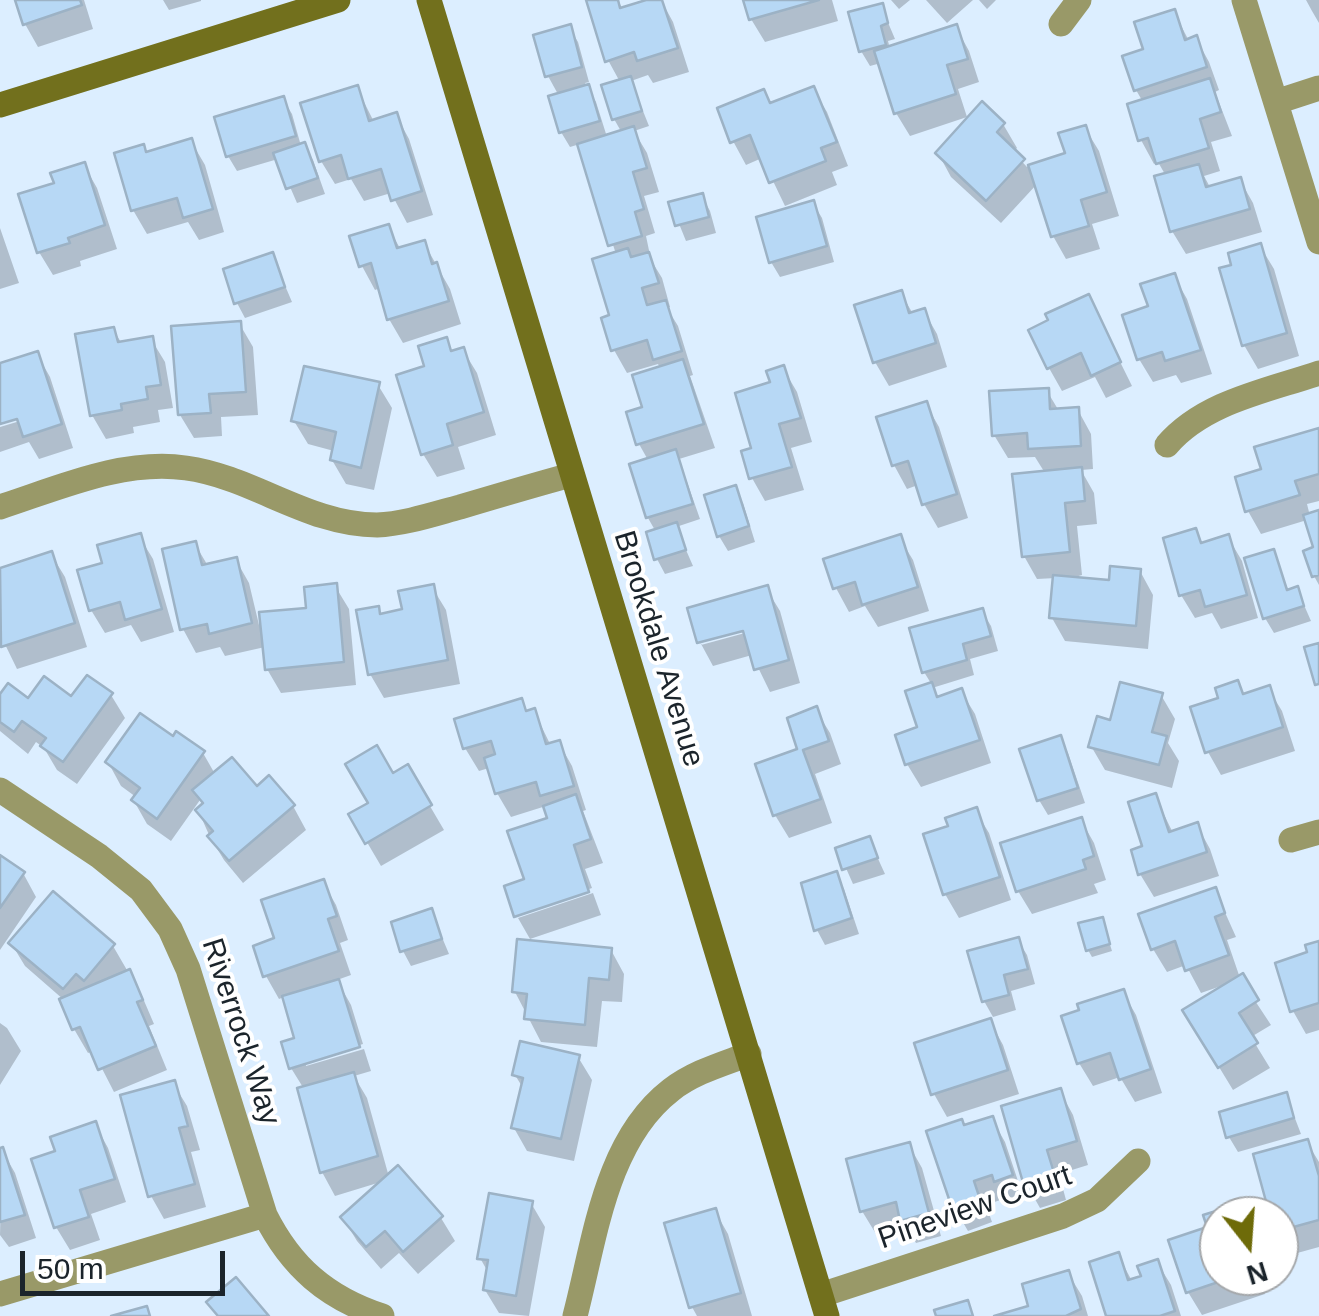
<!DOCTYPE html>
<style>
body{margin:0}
#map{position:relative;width:1319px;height:1316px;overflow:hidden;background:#dceeff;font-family:Arial,sans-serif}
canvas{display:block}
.north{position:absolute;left:1199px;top:1196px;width:100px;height:100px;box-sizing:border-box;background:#fff;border:2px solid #a4a7aa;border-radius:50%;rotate:163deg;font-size:28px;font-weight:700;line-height:40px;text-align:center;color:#1b242b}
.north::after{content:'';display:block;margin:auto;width:35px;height:45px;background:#6e6b09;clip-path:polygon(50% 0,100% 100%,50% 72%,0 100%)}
.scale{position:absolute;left:20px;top:1251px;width:205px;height:45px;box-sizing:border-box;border:5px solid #1b242b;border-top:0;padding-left:12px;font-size:30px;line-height:35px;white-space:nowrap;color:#1b242b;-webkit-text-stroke:8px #fff;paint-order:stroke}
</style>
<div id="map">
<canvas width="1319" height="1316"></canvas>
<div class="north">N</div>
<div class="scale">50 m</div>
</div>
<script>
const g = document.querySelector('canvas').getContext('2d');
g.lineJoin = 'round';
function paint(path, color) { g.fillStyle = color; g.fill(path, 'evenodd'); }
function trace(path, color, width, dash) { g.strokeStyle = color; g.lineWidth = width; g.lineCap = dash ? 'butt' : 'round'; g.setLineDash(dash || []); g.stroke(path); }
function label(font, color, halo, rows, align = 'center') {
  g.font = font + ' Arial,sans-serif'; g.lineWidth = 8; g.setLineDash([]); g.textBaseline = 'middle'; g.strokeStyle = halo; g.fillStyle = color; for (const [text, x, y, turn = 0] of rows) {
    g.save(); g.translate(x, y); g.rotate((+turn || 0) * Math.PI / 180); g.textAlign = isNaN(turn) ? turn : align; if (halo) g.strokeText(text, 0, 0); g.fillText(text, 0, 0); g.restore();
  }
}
paint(new Path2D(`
 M 17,0 L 84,0 L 93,29 L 38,47 L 25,24 Z
 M 163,0 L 201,0 L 201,1 L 169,10 Z
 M 593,0 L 618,0 L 623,10 L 661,0 L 673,22 L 689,72 L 653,83 L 648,75 L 631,81 L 649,126 L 634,131 L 647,153 L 659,192 L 644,196 L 655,233 L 646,236 L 651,260 L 662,278 L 670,307 L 667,308 L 678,326 L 693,375 L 690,376 L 715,448 L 679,459 L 700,519 L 676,527 L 693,566 L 665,574 L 657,559 L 656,532 L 648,518 L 632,465 L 648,460 L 639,444 L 645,409 L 660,368 L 658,364 L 627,373 L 614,350 L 616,254 L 580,144 L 570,147 L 561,132 L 559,96 L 548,76 L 569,27 L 578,42 L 589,82 L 585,83 L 596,102 L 607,137 L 622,133 L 614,119 L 620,82 L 608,60 Z
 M 746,0 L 832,0 L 838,21 L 765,42 L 751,19 Z
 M 891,0 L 910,0 L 899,9 Z
 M 926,0 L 973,0 L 947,23 Z
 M 979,0 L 996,0 L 987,9 Z
 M 1306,0 L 1319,0 L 1319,23 L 1312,11 Z
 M 881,6 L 895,39 L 888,41 L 890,49 L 956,27 L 969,51 L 979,82 L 958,89 L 967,117 L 910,136 L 896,113 L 881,63 L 870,66 L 861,51 Z
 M 1174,12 L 1189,41 L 1196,38 L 1209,62 L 1219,90 L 1215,92 L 1232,136 L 1211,142 L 1220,171 L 1204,176 L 1211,189 L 1240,180 L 1253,203 L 1262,232 L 1186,254 L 1172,231 L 1166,176 L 1158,162 L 1154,164 L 1141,140 L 1130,106 L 1143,102 L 1136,90 L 1146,51 Z
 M 357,88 L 374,122 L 396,115 L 409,139 L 433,215 L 407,223 L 391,193 L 364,201 L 351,179 L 335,184 L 321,161 Z
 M 813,89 L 827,112 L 848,166 L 832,172 L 837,185 L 785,206 L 762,158 L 746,165 L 733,141 L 771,105 Z
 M 283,99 L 292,114 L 301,146 L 304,145 L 313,160 L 325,194 L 297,203 L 278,159 L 237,171 L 228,156 Z
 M 1003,124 L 1017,148 L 1013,152 L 1027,167 L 1068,154 L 1085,128 L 1099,151 L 1119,216 L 1092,224 L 1100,249 L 1066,259 L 1053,236 L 1037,184 L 1001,223 L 951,177 L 938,153 Z
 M 191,141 L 205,165 L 224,232 L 199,240 L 188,222 L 147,234 L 133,210 L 147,154 Z
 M 84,165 L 97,188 L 117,249 L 80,261 L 81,266 L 53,275 L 39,252 L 57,184 Z
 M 702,196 L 710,211 L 716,233 L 686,241 L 671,204 Z
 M 813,203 L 822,218 L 834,262 L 780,277 L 771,262 Z
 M 388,227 L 401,250 L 424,243 L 450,289 L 461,324 L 403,343 L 389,319 L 380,288 L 375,290 L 362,266 L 352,238 Z
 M 0,228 L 19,283 L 0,289 Z
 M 1260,246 L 1274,269 L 1299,356 L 1258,369 L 1244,345 L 1234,266 Z
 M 272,255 L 292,302 L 245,318 L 237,303 Z
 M 1174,276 L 1187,299 L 1212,374 L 1181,383 L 1176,375 L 1153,382 L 1139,359 L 1151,308 Z
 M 901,293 L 913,314 L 924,311 L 937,334 L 947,367 L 889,386 L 875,362 Z
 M 1088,297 L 1132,386 L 1106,398 L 1095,377 L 1062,391 L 1049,368 L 1051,322 Z
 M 239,323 L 253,347 L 258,415 L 221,417 L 222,436 L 194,438 L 180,415 Z
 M 113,329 L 122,344 L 151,339 L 165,362 L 173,408 L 158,410 L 160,422 L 133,427 L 134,433 L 106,439 L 92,415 Z
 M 445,340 L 453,353 L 463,350 L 477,373 L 496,435 L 458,447 L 465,469 L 437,477 L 423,454 L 427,368 Z
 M 37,354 L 50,377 L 73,448 L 39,459 L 29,442 L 0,452 L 0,427 L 30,418 L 28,413 L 0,422 L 0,366 Z
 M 783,368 L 797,392 L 812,442 L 791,448 L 804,490 L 765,501 L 752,478 L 754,450 L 773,384 Z
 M 378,385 L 392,408 L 374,490 L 346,484 L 332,460 L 334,451 L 308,444 L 294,421 Z
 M 1047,391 L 1059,411 L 1078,410 L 1091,434 L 1093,469 L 1081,470 L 1094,493 L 1097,524 L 1077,526 L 1082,575 L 1068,579 L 1111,583 L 1140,571 L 1153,595 L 1148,649 L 1065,641 L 1052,618 L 1056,578 L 1037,579 L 1024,556 L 1045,473 L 1035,457 L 1008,458 L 994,435 Z
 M 926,404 L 939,427 L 968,518 L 938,528 L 924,504 L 918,485 L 907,489 L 894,465 Z
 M 1319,430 L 1319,501 L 1307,504 L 1310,516 L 1319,513 L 1319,585 L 1314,576 L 1317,549 L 1307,520 L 1261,534 L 1248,511 L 1264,471 Z
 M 734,488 L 743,503 L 755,542 L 728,551 L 719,536 Z
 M 1195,531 L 1203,545 L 1228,537 L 1242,561 L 1258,618 L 1221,629 L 1212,613 L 1195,618 L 1181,595 Z
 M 139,536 L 153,559 L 174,632 L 141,642 L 131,625 L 105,633 L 91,610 L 105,564 Z
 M 899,537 L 913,560 L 929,611 L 878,627 L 865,606 L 849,612 L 836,588 L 826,561 Z
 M 195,544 L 208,566 L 236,560 L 249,583 L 259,625 L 309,610 L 335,586 L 349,609 L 356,685 L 281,693 L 267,669 L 265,647 L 225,656 L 220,647 L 196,653 L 183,629 Z
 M 1273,552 L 1289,592 L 1297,589 L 1311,621 L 1274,633 L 1265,618 Z
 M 51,554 L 65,577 L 87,647 L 17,669 L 0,634 L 0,570 Z
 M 432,587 L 446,610 L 460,684 L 384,698 L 370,674 L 377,609 L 381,616 L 405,611 Z
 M 766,588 L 780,611 L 800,683 L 770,692 L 752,655 L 713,666 L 700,642 L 690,610 ZM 754,625 L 756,630 L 701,645 L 701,640 Z
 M 982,611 L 991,626 L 998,651 L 970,659 L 974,675 L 932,688 L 938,699 L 961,691 L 975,714 L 991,763 L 921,787 L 907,764 L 932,685 L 924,672 Z
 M 1237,683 L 1244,696 L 1268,688 L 1282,711 L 1295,751 L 1221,775 L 1208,752 L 1221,700 Z
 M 111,695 L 125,718 L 77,784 L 57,770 L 44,748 L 36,742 L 28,754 L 0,731 L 0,698 L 72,699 Z
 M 1161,695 L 1175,719 L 1168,743 L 1179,761 L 1172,788 L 1105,770 L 1091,746 Z
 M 521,701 L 528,713 L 534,711 L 551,746 L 559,743 L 572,766 L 586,810 L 583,811 L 603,863 L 585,869 L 592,888 L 517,913 L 517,917 L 507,888 L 527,881 L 551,819 L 546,806 L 511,817 L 497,793 L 489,768 L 479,771 L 465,748 Z
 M 816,710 L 830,733 L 841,764 L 815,774 L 832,823 L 789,838 L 775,815 Z
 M 1060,738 L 1068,753 L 1085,803 L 1048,815 L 1039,800 Z
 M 173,740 L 203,753 L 215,774 L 293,806 L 306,830 L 243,883 L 224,860 L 210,837 L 198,810 L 203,806 L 200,800 L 171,841 L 147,824 L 134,801 L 136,797 L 121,786 L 108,762 Z
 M 407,767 L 444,830 L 381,866 L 351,815 L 371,804 L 392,776 Z
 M 1155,796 L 1173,833 L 1197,825 L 1210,849 L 1219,876 L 1154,897 L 1140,874 Z
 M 975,810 L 989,833 L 1011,900 L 959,918 L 945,894 L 926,835 L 951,827 Z
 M 1081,820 L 1094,843 L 1106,880 L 1094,884 L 1098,893 L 1032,914 L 1018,891 Z
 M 869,839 L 885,874 L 853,884 L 838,850 Z
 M 0,858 L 23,873 L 36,897 L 0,950 Z
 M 836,874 L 844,889 L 859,934 L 825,945 L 817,930 Z
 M 323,882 L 336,905 L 348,940 L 340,943 L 351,975 L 337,980 L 351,1005 L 363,1044 L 306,1061 L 306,1066 L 364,1049 L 371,1071 L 354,1076 L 367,1098 L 389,1177 L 398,1169 L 441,1218 L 455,1241 L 418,1274 L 399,1253 L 381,1269 L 357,1241 L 343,1218 L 384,1181 L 335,1196 L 322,1172 L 304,1089 L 291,1068 L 297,1040 L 284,997 L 279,999 L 266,976 L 277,940 Z
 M 1215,890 L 1236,937 L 1227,940 L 1240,978 L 1271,1025 L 1251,1037 L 1270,1068 L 1233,1090 L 1199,1034 L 1224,985 L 1201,993 L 1186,965 L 1167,972 L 1153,949 Z
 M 593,893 L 601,915 L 530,939 L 518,918 Z
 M 431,911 L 449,954 L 411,966 L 403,951 Z
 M 1102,919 L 1112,951 L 1092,957 L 1088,950 Z
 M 1018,940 L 1027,955 L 1035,984 L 1011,991 L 1016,1010 L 993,1017 L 984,1001 Z
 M 11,943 L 113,946 L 142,996 L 154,1024 L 149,1026 L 167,1070 L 114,1092 L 93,1051 L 88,1053 L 74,1029 L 64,1000 L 25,966 Z
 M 1319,943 L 1319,1030 L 1306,1034 L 1293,1011 L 1310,954 Z
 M 611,950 L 624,974 L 622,1002 L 602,1001 L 597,1047 L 541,1042 L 515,992 Z
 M 1123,992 L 1136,1015 L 1162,1093 L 1135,1102 L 1120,1077 L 1093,1086 L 1079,1063 Z
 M 990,1021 L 1003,1045 L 1019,1094 L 947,1117 L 934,1094 Z
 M 0,1023 L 7,1028 L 21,1051 L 0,1085 Z
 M 578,1057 L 592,1080 L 574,1161 L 527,1151 L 514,1128 L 523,1088 L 515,1075 Z
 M 173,1083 L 187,1106 L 200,1150 L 191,1152 L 206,1207 L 164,1219 L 151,1196 Z
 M 1060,1091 L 1073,1115 L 1088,1165 L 1059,1174 L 1066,1200 L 1040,1208 L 1027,1185 Z
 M 1286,1095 L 1301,1134 L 1238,1152 L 1229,1137 Z
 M 992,1119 L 1005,1142 L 1024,1199 L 1009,1204 L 1006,1198 L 986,1205 L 992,1222 L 968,1231 L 954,1207 L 965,1128 Z
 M 95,1124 L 108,1148 L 126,1202 L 91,1214 L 100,1240 L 70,1250 L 56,1227 L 58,1153 Z
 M 1307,1142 L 1319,1162 L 1319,1247 L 1290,1255 L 1279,1235 L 1279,1216 L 1273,1216 Z
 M 909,1145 L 922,1168 L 941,1236 L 916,1243 L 906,1226 L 876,1234 L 862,1211 Z
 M 2,1150 L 15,1173 L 36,1238 L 9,1247 L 0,1235 Z
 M 531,1203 L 545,1227 L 529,1316 L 499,1313 L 485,1290 L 488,1272 L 480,1258 Z
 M 1231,1209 L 1235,1216 L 1219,1216 L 1219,1276 L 1259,1276 L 1265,1294 L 1202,1315 L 1188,1292 L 1211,1229 L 1206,1217 Z
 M 715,1211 L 728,1234 L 752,1316 L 697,1316 L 692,1307 Z
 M 1118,1255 L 1132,1281 L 1144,1278 L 1157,1262 L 1171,1285 L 1181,1316 L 1108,1316 Z
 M 1068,1273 L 1082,1296 L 1088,1316 L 1003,1316 L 1031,1308 Z`), '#0003');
const building = new Path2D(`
 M 15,0 L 80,0 L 82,5 L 23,25 Z
 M 586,0 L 618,0 L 620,8 L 646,0 L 662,0 L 678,48 L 637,61 L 634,52 L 605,62 Z
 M 743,0 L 819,0 L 749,20 Z
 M 883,3 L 888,23 L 881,26 L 886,45 L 859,52 L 848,12 Z
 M 1175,9 L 1185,40 L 1197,35 L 1207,67 L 1134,91 L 1122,56 L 1143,49 L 1134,22 Z
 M 571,24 L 582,67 L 545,77 L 533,35 Z
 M 957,24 L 968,59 L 947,65 L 956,94 L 894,114 L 874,51 Z
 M 631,76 L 642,111 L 612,120 L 601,85 Z
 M 1210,78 L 1221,112 L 1200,119 L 1209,148 L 1156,164 L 1148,138 L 1138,141 L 1127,104 Z
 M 589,84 L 600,121 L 559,133 L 548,96 Z
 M 358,85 L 369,121 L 397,112 L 422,191 L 391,201 L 381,169 L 348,179 L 341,155 L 319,162 L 300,103 Z
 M 814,86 L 837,142 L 821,148 L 826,161 L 769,183 L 750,135 L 730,143 L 717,108 L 764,89 L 770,103 Z
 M 284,96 L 296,136 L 226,157 L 214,117 Z
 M 982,101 L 1005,123 L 997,132 L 1025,159 L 986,201 L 935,153 Z
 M 1086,125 L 1107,192 L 1081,200 L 1089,226 L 1051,237 L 1028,165 L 1065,153 L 1058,133 Z
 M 634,126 L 647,168 L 633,172 L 644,209 L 635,212 L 642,236 L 608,246 L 577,144 Z
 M 192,138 L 213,209 L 183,218 L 177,198 L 131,211 L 114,153 L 144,144 L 146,152 Z
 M 305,142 L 318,178 L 286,189 L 273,153 Z
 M 85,162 L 105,225 L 68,238 L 70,243 L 37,253 L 18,194 L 54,183 L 50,173 Z
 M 1199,164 L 1206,187 L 1241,177 L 1250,209 L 1170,232 L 1154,176 Z
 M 703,193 L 709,217 L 675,226 L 668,202 Z
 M 814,200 L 827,246 L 769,263 L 756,217 Z
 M 389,224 L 397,248 L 425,240 L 432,264 L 437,262 L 449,301 L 387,320 L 371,263 L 359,267 L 349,236 Z
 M 1261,243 L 1287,333 L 1242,346 L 1219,268 L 1231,265 L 1228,253 Z
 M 628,248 L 631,257 L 649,252 L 659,283 L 642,288 L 647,305 L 666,300 L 682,351 L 653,360 L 647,340 L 611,351 L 601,318 L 609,315 L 592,259 Z
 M 273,252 L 285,287 L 234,304 L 223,269 Z
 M 1175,273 L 1201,350 L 1165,361 L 1162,352 L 1137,360 L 1122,315 L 1148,306 L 1140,284 Z
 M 902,290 L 909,313 L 925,308 L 936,343 L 873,363 L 854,305 Z
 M 1089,294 L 1121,362 L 1091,376 L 1081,353 L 1047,369 L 1028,330 L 1048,320 L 1045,314 Z
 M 241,321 L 246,392 L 209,394 L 211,413 L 178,415 L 171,326 Z
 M 114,327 L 118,342 L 153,336 L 161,385 L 146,387 L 148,399 L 121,404 L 122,410 L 90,416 L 75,334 Z
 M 447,337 L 451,351 L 464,347 L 484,412 L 447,424 L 453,445 L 421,455 L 396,375 L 424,366 L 418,346 Z
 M 38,351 L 62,424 L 23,437 L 17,419 L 0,424 L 0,363 Z
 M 683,359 L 704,424 L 636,445 L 626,412 L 642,407 L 632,375 Z
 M 784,365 L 801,418 L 779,424 L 792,467 L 749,479 L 741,451 L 751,448 L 735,393 L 770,382 L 766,371 Z
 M 304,366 L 380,382 L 361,468 L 330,460 L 336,432 L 291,421 Z
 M 1049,388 L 1050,409 L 1079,407 L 1081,446 L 1028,449 L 1027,433 L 992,436 L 989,391 Z
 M 927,401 L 957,494 L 922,505 L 908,461 L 892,466 L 876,417 Z
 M 1319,428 L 1319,474 L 1295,481 L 1300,495 L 1245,512 L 1235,477 L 1261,469 L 1254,447 Z
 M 676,449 L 693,504 L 646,518 L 629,464 Z
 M 1082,467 L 1085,501 L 1065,503 L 1070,552 L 1022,557 L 1012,474 Z
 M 736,485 L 749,526 L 717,537 L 704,495 Z
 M 1319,510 L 1319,575 L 1312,577 L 1303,551 L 1313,547 L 1303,515 Z
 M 677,522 L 686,550 L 654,560 L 646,532 Z
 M 1196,528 L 1201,543 L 1229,534 L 1247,595 L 1205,607 L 1200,590 L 1179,596 L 1163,538 Z
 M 141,533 L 162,609 L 125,620 L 120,602 L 89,611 L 77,570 L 102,563 L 97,545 Z
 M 901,534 L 918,587 L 862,605 L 855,582 L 833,589 L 823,559 Z
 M 196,541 L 202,565 L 237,557 L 252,623 L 209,634 L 207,624 L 180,630 L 162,549 Z
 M 1274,549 L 1287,590 L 1298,586 L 1304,606 L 1263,619 L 1244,558 Z
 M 52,551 L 75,623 L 1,647 L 0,568 Z
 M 1110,566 L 1141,569 L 1136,626 L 1049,618 L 1053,575 L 1109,580 Z
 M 337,583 L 344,662 L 265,670 L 259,612 L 306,608 L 304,587 Z
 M 434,584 L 448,660 L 368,675 L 356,610 L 379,606 L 380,614 L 402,609 L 398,591 Z
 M 768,585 L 789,660 L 754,670 L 743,631 L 697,643 L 687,608 Z
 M 983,608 L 991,636 L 963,644 L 967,660 L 922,673 L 909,628 Z
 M 1319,643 L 1319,684 L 1315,685 L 1304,647 Z
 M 87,675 L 113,693 L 63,762 L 40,746 L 46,738 L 22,721 L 14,732 L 0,722 L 0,694 L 8,683 L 28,698 L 44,676 L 71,696 Z
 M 1238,680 L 1243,694 L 1270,685 L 1283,727 L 1205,753 L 1190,707 L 1218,698 L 1215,688 Z
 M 932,682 L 937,697 L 962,688 L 980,740 L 905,765 L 895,735 L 917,727 L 905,691 Z
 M 1120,682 L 1163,693 L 1152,732 L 1167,736 L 1159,765 L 1088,747 L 1097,716 L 1110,720 Z
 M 522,698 L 526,711 L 535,708 L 546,744 L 560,740 L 574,786 L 540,796 L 536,782 L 495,794 L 484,758 L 495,754 L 491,741 L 463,749 L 454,719 Z
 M 817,706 L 829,741 L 803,750 L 821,799 L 773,816 L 755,764 L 797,749 L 787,718 Z
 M 140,713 L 173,736 L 176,731 L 205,751 L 157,819 L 131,800 L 140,788 L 105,762 Z
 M 1061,735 L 1078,788 L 1037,801 L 1019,749 Z
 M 377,745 L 393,773 L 408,764 L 432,805 L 365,844 L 348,814 L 368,803 L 345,764 Z
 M 232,757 L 257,786 L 269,775 L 295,805 L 229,861 L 207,836 L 213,831 L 195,810 L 203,803 L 192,790 Z
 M 1156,793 L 1169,832 L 1198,822 L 1207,852 L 1138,875 L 1131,850 L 1142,846 L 1128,802 Z
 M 576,794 L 591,839 L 574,845 L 589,892 L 514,917 L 504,886 L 524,879 L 507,831 L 547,818 L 543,806 Z
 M 977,807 L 1000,877 L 943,895 L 923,834 L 948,826 L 945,818 Z
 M 1082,817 L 1094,856 L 1083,860 L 1086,869 L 1016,892 L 1000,843 Z
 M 870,836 L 878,858 L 842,870 L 835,848 Z
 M 0,855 L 25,872 L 0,908 Z
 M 837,871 L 852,918 L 814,931 L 801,883 Z
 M 324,879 L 337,916 L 328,919 L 339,951 L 263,977 L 253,946 L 274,938 L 261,900 Z
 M 1216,887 L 1225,913 L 1215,917 L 1229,955 L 1185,971 L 1175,941 L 1151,950 L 1138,914 Z
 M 53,891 L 115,944 L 84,981 L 76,974 L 63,989 L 8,943 Z
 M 432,908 L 442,939 L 400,952 L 391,922 Z
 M 1103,917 L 1110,944 L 1086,951 L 1078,923 Z
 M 1019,937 L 1028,969 L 1004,975 L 1009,995 L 982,1002 L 967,951 Z
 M 517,939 L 612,948 L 609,980 L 589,978 L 585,1025 L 524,1019 L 527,994 L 512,992 Z
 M 1319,941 L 1319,1003 L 1290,1012 L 1275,963 L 1307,952 L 1305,945 Z
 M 130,969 L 143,1000 L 137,1002 L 156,1046 L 98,1070 L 80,1027 L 72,1030 L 59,999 Z
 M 1243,973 L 1259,1000 L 1239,1013 L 1258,1043 L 1218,1068 L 1182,1010 Z
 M 339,979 L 360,1047 L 289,1069 L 281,1042 L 294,1038 L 282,996 Z
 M 1124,989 L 1151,1069 L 1119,1080 L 1110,1053 L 1077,1064 L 1061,1016 L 1079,1010 L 1077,1004 Z
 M 991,1018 L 1008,1070 L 931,1095 L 914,1043 Z
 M 520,1041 L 580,1055 L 561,1139 L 511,1128 L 523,1078 L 512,1075 Z
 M 354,1072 L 378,1156 L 320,1173 L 297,1088 Z
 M 175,1080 L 188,1126 L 179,1128 L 195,1184 L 148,1197 L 120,1095 Z
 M 1061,1088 L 1077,1141 L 1047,1150 L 1055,1176 L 1024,1186 L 1001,1106 Z
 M 1287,1092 L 1294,1118 L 1226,1138 L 1219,1112 Z
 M 993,1116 L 1013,1175 L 994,1182 L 992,1175 L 974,1181 L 980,1199 L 952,1208 L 926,1131 L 962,1119 L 964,1125 Z
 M 96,1121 L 115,1179 L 80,1190 L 89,1217 L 54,1228 L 31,1159 L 55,1151 L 50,1137 Z
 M 1308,1139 L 1319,1176 L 1319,1220 L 1279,1231 L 1279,1216 L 1270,1216 L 1253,1154 Z
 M 910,1142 L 929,1213 L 900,1221 L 896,1202 L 860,1212 L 846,1159 Z
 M 3,1147 L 25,1215 L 0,1222 L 0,1148 Z
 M 398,1165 L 443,1216 L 403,1252 L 385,1231 L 366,1247 L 340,1217 Z
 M 489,1193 L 533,1201 L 516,1296 L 483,1290 L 488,1260 L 477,1259 Z
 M 1232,1206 L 1235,1216 L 1219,1216 L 1219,1276 L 1236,1276 L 1186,1293 L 1168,1240 L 1207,1227 L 1203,1215 Z
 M 716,1208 L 741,1293 L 689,1308 L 664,1223 Z
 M 1119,1252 L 1128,1280 L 1141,1276 L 1137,1266 L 1158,1259 L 1175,1311 L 1160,1316 L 1106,1316 L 1089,1262 Z
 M 1069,1270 L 1081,1309 L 1066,1316 L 994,1316 L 1028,1306 L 1022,1284 Z
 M 236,1277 L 269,1316 L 218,1316 L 206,1302 Z
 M 968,1300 L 973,1316 L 936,1316 L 934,1310 Z
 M 147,1306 L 150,1316 L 111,1316 Z`);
paint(building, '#b7d8f5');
trace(building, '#9cb2c5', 2.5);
trace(new Path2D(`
 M 1244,0 L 1319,242
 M 1061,24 L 1079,0
 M 1276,102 L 1319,88
 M 1167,445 C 1204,402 1266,391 1319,373
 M 0,507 C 59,488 123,459 186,468 C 253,477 308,525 377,525 C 404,524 434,514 460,507 C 497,496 534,485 571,475
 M 0,790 L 99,856 L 141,890 L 170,929 L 188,969 L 265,1215 C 291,1267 327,1298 382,1316
 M 1291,840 L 1319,832
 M 0,1294 L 265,1215
 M 821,1295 L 1063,1216 L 1097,1200 L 1138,1161
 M 575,1316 C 595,1240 605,1141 671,1090 C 694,1072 723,1064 749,1054`), '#999968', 25);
trace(new Path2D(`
 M 429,0 L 827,1316
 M 0,105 L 338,0`), '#72701d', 25);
label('30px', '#1b242b', '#fff', [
 ["Brookdale Avenue",658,649,73],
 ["Riverrock Way",240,1032,72],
 ["Pineview Court",975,1208,-19]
]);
</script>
